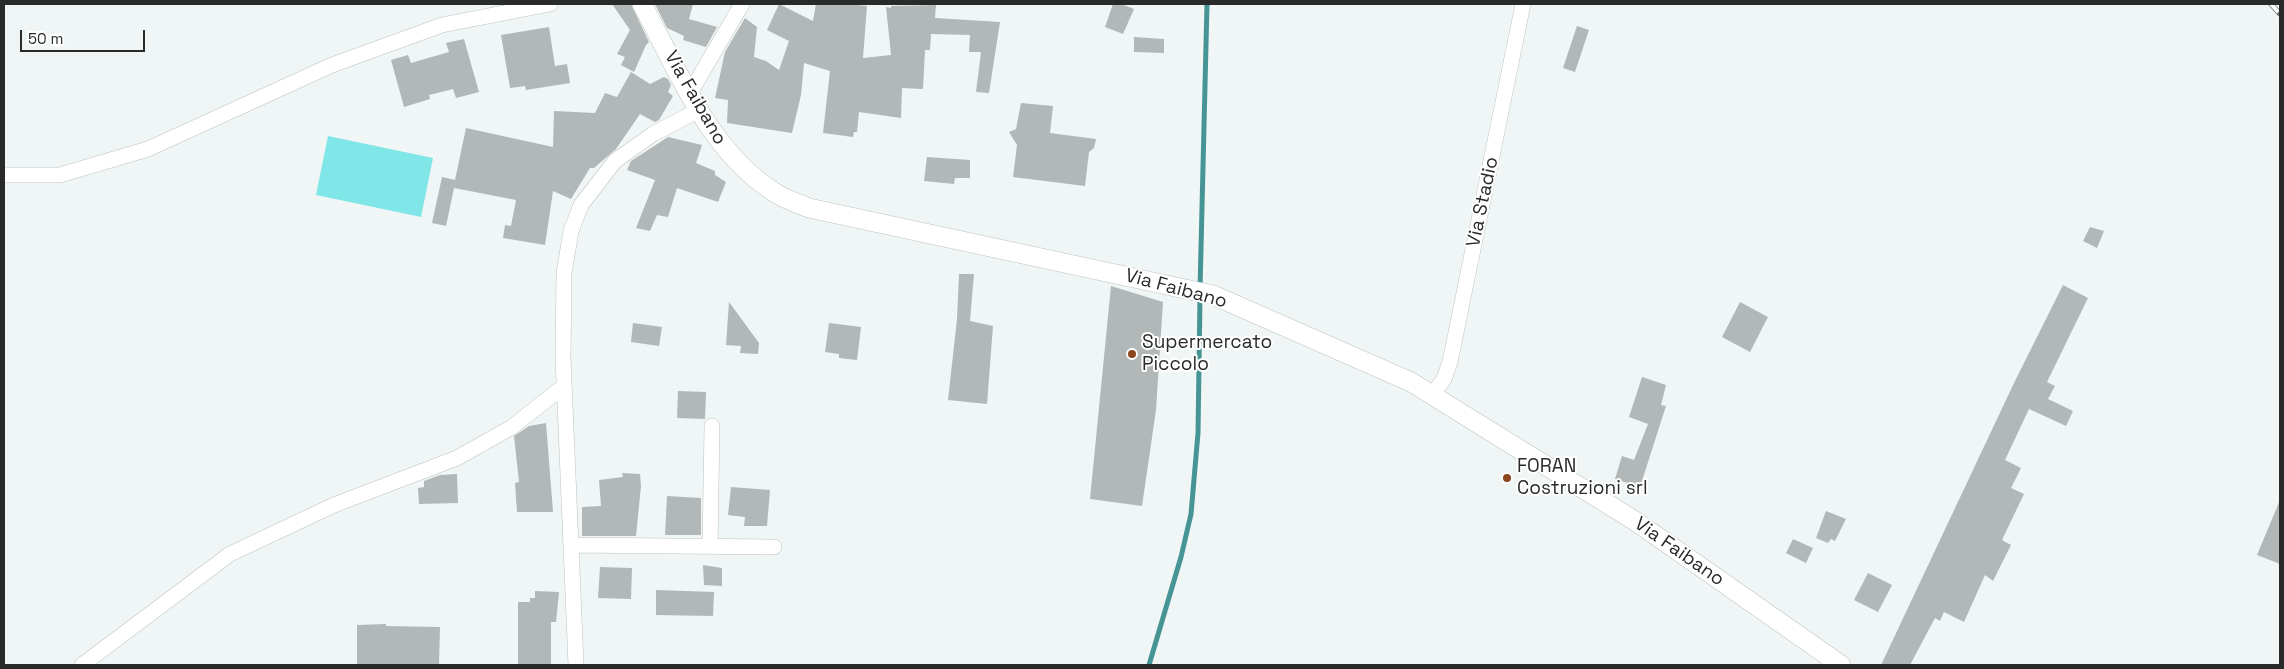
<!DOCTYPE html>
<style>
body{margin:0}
#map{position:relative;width:2284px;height:669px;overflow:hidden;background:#f0f5f5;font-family:"Space Grotesk",sans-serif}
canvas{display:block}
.frame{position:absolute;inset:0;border:5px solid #292a2a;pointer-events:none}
.scale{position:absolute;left:20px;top:30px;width:125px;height:22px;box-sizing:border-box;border:2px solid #292a2a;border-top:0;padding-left:6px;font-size:15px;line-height:18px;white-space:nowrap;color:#292a2a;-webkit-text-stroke:4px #fff;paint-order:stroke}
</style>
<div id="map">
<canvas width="2284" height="669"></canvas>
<div class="frame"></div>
<div class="scale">50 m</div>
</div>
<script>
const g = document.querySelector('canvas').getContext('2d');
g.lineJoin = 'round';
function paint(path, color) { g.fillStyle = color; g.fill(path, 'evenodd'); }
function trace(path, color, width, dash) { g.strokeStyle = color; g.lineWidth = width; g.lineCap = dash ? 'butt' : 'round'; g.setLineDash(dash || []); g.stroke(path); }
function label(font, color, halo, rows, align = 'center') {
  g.font = font + ' "Space Grotesk",sans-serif'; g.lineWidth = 4; g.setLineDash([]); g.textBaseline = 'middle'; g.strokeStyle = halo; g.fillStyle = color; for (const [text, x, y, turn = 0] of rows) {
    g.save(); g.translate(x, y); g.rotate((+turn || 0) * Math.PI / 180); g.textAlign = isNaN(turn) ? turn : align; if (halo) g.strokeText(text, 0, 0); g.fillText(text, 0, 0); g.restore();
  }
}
paint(new Path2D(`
 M 328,136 L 433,158 L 421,217 L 316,195 Z`), '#80e6e7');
trace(new Path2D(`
 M 1200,289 L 1207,4
 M 1149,665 L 1181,557 L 1191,514 L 1198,433 L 1200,297`), '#479495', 5);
paint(new Path2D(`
 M 612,4 L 631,4 L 649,42 L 646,45 L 634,72 L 621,65 L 625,57 L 617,54 L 630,30 Z
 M 655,4 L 693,4 L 689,19 L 717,27 L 706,47 L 683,40 L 684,36 L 667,28 Z
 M 779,4 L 813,21 L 816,4 L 848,4 L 867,6 L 863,58 L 891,55 L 886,7 L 891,8 L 891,6 L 936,5 L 935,18 L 1000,22 L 989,93 L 976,92 L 981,52 L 969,52 L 970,35 L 931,34 L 930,50 L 925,50 L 923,89 L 902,88 L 901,118 L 859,112 L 857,132 L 854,132 L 853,137 L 823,133 L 830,71 L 804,63 L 801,95 L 792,133 L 727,123 L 728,100 L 715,98 L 725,52 L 745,18 L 757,27 L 754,57 L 766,61 L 779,70 L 789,41 L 767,30 Z
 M 1113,4 L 1121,4 L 1134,9 L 1123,34 L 1105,27 Z
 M 1577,26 L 1589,30 L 1575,72 L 1563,68 Z
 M 549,27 L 555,66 L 567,64 L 570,83 L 526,90 L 525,86 L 510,88 L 501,35 Z
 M 1134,37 L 1164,39 L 1164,53 L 1134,52 Z
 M 464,39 L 479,92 L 456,98 L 453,89 L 429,95 L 430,99 L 404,107 L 391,60 L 408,55 L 411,63 L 449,52 L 446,43 Z
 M 631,72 L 650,84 L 664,77 L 668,79 L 671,85 L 668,92 L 673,96 L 659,120 L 655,122 L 640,114 L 616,149 L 594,168 L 590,168 L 571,199 L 553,191 L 545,245 L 503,238 L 505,225 L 511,226 L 516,200 L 454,188 L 446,226 L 432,223 L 442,177 L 455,180 L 466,128 L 553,147 L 554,111 L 595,113 L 605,93 L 617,97 Z
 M 1021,103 L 1053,106 L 1050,133 L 1096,139 L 1094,148 L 1089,152 L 1085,186 L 1013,177 L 1017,145 L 1009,132 L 1016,129 Z
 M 668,137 L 702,145 L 696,163 L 715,171 L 715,175 L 726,182 L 718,202 L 677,188 L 668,217 L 657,215 L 650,231 L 636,228 L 655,180 L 627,170 L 631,161 Z
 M 927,157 L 970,160 L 970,178 L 955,178 L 954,184 L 924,181 Z
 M 2090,227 L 2104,231 L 2097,248 L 2083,241 Z
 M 959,274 L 974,274 L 970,321 L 993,326 L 987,404 L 948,400 L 957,319 Z
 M 2063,285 L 2088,298 L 2047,382 L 2055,386 L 2048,399 L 2073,411 L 2066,426 L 2029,409 L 2005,460 L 2021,468 L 2011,488 L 2024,494 L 2002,540 L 2011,545 L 1993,581 L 1985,575 L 1964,622 L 1944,612 L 1940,621 L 1935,618 L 1910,665 L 1881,665 L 2014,383 Z
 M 1111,286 L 1163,302 L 1156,410 L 1142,506 L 1090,499 Z
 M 729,302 L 759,343 L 758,354 L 740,353 L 741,346 L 726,345 Z
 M 1740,302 L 1768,317 L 1750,352 L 1722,337 Z
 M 633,323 L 662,327 L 659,346 L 631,342 Z
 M 829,323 L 861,327 L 857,360 L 839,358 L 839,354 L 825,352 Z
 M 1642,377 L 1666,385 L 1661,405 L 1666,406 L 1640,487 L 1615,479 L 1622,456 L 1634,460 L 1648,424 L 1629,417 Z
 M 678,391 L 706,392 L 705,419 L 677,418 Z
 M 546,423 L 553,512 L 517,512 L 515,483 L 519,482 L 514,436 L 529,426 Z
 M 622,473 L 640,474 L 641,486 L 636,536 L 582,536 L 582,507 L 601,506 L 599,480 L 623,477 Z
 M 457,474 L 458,503 L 419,504 L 418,488 L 424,487 L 424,481 L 440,475 Z
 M 731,487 L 770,490 L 767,526 L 744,526 L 745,517 L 728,515 Z
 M 667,496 L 701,498 L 701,535 L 665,535 Z
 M 2280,500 L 2280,564 L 2257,555 Z
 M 1826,511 L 1846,519 L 1835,541 L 1831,539 L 1828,543 L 1816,538 Z
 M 1793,539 L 1813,548 L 1806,563 L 1786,553 Z
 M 703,565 L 722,568 L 722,586 L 704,585 Z
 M 600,567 L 632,568 L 631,599 L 598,598 Z
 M 1868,573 L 1892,585 L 1878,612 L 1854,600 Z
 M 656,590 L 714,592 L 713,616 L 656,615 Z
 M 535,591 L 559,592 L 556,622 L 551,622 L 551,665 L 518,665 L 518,602 L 530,602 L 530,598 L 535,598 Z
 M 386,624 L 386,626 L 440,627 L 439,665 L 357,665 L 357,625 Z`), '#b2b7b7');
const minor = new Path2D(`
 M 690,93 L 742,4
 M 4,175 L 60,175 L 148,149 L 332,65 L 442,25 L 550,4
 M 1432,395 L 1444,379 L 1450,362 L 1523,4
 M 571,545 L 774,547
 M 710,546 L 712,426
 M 82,665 L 230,554 L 334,505 L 457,458 L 512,427 L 564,386
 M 576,665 L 563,357 L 564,273 L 571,231 L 581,205 L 615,161 L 653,134 L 699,110`);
const tertiary = new Path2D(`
 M 642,4 C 678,70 708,150 774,192 C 784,199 797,203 809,208 L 1213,295 L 1411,382 L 1635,521 L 1841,665`);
trace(minor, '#bdc2c2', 16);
trace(tertiary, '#bdc2c2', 20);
trace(minor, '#fff', 15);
trace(tertiary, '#fff', 19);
const rail = new Path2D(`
 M 2271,4 L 2280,14`);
trace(rail, '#747676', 5.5);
trace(rail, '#fff', 4, [11]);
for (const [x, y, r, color] of [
 [1132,354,5,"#8b451f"],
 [1507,478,5,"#8b451f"]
]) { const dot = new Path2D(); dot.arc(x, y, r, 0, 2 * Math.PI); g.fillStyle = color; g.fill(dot); trace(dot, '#fff', 2); }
label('19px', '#292a2a', '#fff', [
 ["Via Faibano",695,98,60],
 ["Via Stadio",1483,202,-78],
 ["Via Faibano",1176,289,15],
 ["Via Faibano",1679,552,35]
]);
label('19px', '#292a2a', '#fff', [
 ["Supermercato",1142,343],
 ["Piccolo",1142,365],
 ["FORAN",1517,467],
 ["Costruzioni srl",1517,489]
], 'left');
</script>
